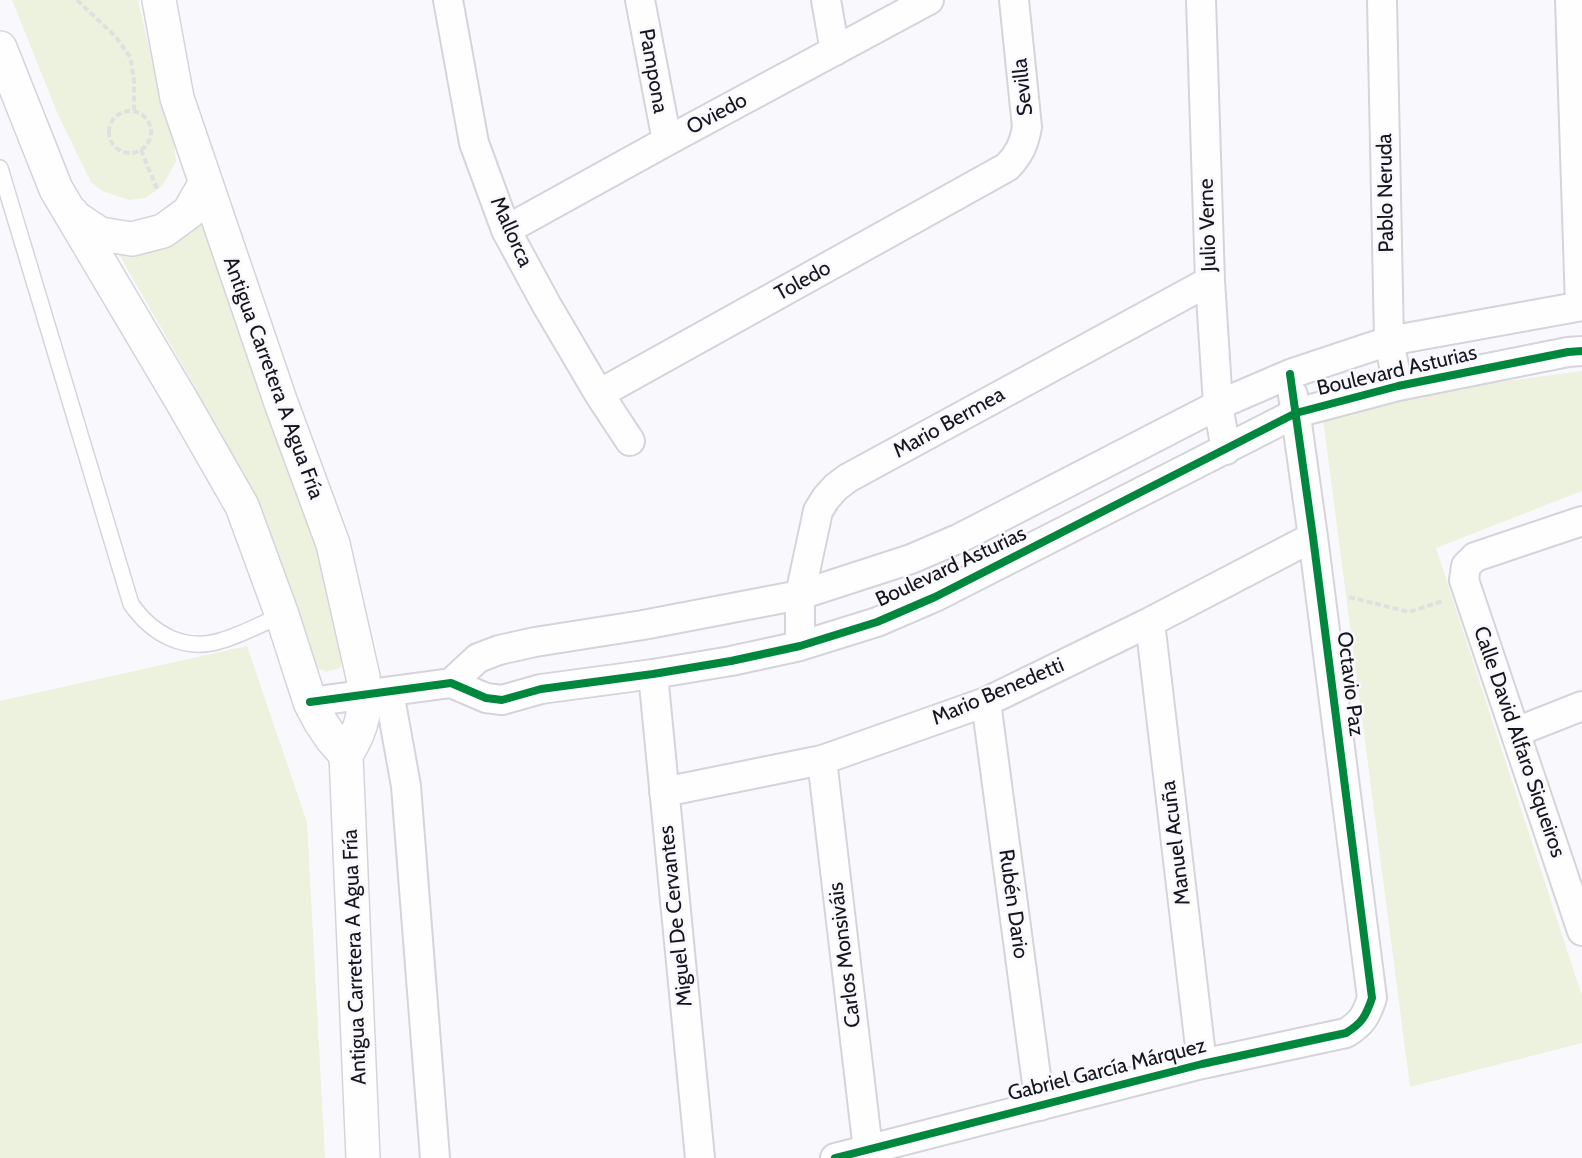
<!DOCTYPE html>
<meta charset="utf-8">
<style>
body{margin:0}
canvas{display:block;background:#f9f9fd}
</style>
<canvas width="1582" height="1158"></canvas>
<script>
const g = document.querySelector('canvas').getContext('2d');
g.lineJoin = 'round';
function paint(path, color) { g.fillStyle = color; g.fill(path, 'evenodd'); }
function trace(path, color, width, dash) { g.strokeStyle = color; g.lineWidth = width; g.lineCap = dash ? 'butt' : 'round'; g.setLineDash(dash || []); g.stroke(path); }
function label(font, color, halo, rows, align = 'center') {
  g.font = font + ' Cabin,sans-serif'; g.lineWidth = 5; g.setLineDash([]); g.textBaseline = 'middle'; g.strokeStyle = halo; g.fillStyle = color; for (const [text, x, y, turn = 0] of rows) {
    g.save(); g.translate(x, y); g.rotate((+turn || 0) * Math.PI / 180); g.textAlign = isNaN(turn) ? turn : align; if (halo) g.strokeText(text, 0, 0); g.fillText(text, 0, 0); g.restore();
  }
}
paint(new Path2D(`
 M 12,0 L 138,0 L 160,96 L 173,133 L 176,161 L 163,185 L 146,198 L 129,200 L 102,191 L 91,182 L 59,117 Z
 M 203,208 L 297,459 L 343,658 L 340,668 L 326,672 L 317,668 L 282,574 L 215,426 L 191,380 L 117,251 Z
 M 1582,371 L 1582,491 L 1436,548 L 1582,996 L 1582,1043 L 1410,1087 L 1323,419 L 1438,390 Z
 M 247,646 L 307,822 L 325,1158 L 0,1158 L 0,701 Z`), '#ecf2dd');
const service = new Path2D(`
 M 0,168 L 131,604 C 152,634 185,653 223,640 C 243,634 263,623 282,615`);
const minor = new Path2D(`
 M 448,0 L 474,143 L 506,230 L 546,304 L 599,394 L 630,441
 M 640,0 L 667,141
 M 826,0 L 835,51
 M 1201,0 L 1210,281 L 1218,405 L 1226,450
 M 1382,0 L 1389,341 L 1398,386
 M 1570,0 L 1580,306
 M 506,230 L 667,141 L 929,0
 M 599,394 L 1007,167 C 1019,155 1024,144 1027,127 L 1014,0
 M 1582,521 L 1475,557 L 1466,566 L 1464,580 L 1582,931
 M 1150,622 L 1202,1064
 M 800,646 L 800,595 L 818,511 L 826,498 L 836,487 L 848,478 L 1210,281
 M 653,674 L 700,1158
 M 451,683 L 478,658 L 499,650 L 535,642 L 643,625 L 800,595 L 911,559 L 960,538 L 1218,405 L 1290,374 L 1389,341 L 1582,306
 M 389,692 L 406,786 L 435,1158
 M 310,702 L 451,683 L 486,698 L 502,700 L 541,689 L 653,674 L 731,661 L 800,646 L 877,622 L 935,597 L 1296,413 L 1398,386 L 1568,352 L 1582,351
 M 986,702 L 1040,1106
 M 1516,732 L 1582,706
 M 822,760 L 868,1150
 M 664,792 L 822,760 L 986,702 L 1150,622 L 1313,537
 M 835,1158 L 1202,1064 L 1346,1033 C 1362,1023 1366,1016 1372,998 L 1313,537 L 1293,395`);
const tertiary = new Path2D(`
 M 159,0 L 177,98 L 281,403 L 333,544 L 363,677 C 367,708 363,728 346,755 L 363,1158
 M 0,48 L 56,189 L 183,403 L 242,506 L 282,615 L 310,702 L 320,721 L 332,739 L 346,755
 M 72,213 L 73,216 L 100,234 L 132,239 L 163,231 L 189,212 L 205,184`);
trace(service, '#d5d4dc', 18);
trace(minor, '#d5d4dc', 32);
trace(tertiary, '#d5d4dc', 36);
trace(new Path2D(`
 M 77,0 L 116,37 L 130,57 L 134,79 L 134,110
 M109 132a21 21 0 1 1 42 0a21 21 0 1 1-42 0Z
 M 141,150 L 157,189
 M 1349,597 L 1409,612 L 1443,601`), '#e0e0e1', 4, [6, 3]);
trace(service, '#fefeff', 15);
trace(minor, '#fefeff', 28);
trace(tertiary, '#fefeff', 33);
trace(new Path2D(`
 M 310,702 L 451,683 L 486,698 L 502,700 L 541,689 L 653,674 L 731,661 L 800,646 L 877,622 L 935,597 L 1296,413 L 1398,386 L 1568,352 L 1582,351
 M 835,1158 L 1202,1064 L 1346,1033 C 1362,1023 1366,1016 1372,998 L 1313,537 L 1290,374`), '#00873e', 8);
label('21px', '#16151e', '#f8f8fe', [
 ["Pampona",653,71,80],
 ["Sevilla",1023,87,-96],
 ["Oviedo",717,114,-28],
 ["Pablo Neruda",1386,193,-91],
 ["Julio Verne",1208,225,-92],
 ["Mallorca",511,232,66],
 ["Toledo",803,281,-29],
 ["Boulevard Asturias",1397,371,-13],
 ["Antigua Carretera A Agua Fría",273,378,70],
 ["Mario Bermea",949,423,-29],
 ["Boulevard Asturias",951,567,-25],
 ["Octavio Paz",1350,684,83],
 ["Mario Benedetti",998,692,-23],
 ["Calle David Alfaro Siqueiros",1519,742,71],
 ["Manuel Acuña",1176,843,-97],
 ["Rubén Dario",1013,904,82],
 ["Miguel De Cervantes",676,916,-96],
 ["Carlos Monsiváis",845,955,-97],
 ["Antigua Carretera A Agua Fría",355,957,-92],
 ["Gabriel García Márquez",1107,1070,-14]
]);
</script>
